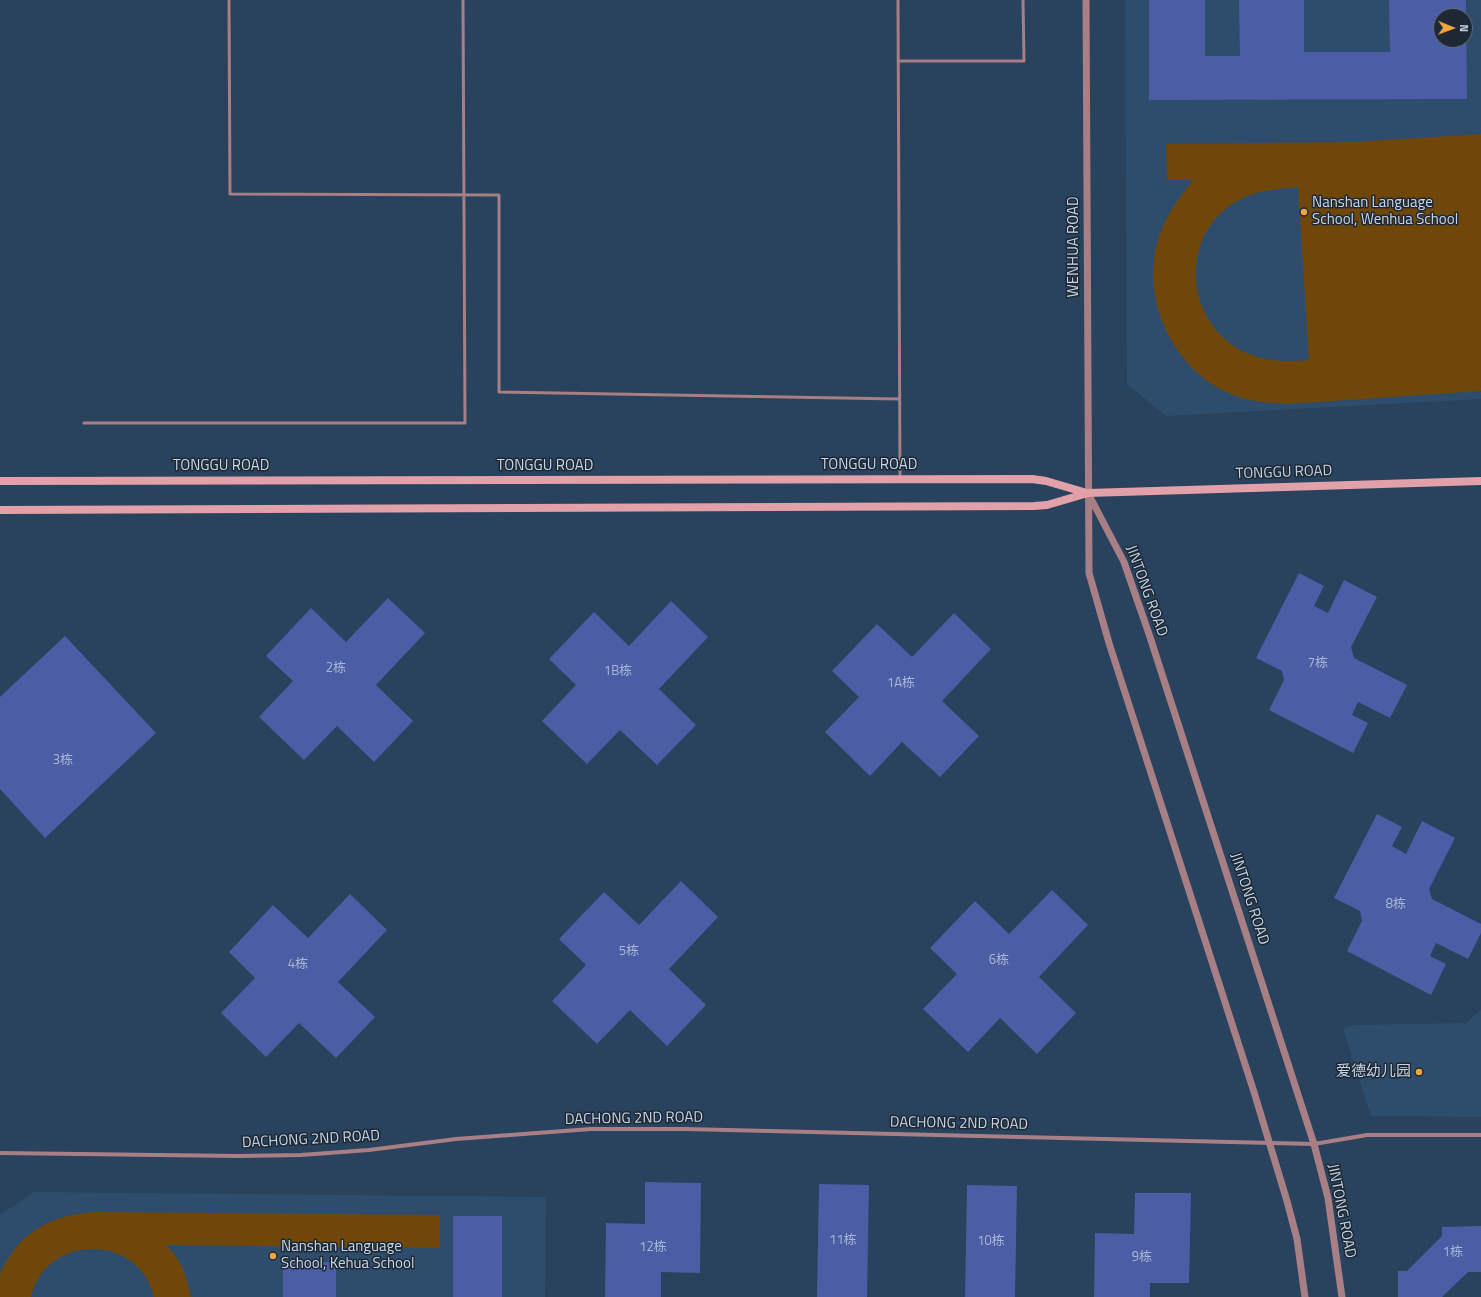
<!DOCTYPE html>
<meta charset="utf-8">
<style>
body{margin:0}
#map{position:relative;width:1481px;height:1297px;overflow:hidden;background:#29425d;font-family:"Titillium Web",sans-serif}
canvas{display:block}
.north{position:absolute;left:1433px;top:8px;width:40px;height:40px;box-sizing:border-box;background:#1d2834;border:1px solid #616e7b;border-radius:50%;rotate:91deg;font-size:11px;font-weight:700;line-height:16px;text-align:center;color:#c7d6e6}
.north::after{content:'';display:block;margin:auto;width:14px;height:18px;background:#f1a63f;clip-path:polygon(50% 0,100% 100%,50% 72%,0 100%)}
</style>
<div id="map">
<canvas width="1481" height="1297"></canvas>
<div class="north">N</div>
</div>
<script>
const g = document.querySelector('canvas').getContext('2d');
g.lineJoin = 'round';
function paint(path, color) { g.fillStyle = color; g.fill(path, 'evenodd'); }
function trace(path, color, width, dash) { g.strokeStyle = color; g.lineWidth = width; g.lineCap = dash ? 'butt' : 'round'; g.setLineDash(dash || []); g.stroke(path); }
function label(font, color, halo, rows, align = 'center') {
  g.font = font + ' "Titillium Web","Noto Sans SC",sans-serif'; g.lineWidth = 3; g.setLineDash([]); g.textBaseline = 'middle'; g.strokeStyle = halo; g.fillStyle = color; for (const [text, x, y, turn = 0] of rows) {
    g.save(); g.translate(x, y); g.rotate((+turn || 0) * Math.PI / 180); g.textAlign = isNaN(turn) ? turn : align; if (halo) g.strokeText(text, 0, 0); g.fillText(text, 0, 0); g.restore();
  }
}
paint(new Path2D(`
 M 1125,0 L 1481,0 L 1481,399 L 1166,416 L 1127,384 ZM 1441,16 L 1465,16 L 1465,40 L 1441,40 Z
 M 1481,1004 L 1481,1117 L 1371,1116 L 1343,1029 L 1354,1025 L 1466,1023 L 1481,1010 Z
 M 34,1192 L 546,1197 L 545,1297 L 0,1297 L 0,1215 Z`), '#2e4d6c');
paint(new Path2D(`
 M 1481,134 L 1481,391 L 1287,404 C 1270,403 1255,402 1239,397 C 1174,376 1137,297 1160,234 C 1167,213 1180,197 1193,180 L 1167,180 L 1166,144 L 1355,142 ZM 1298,187 L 1309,360 C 1290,362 1267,362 1249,354 C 1184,327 1176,234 1239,200 C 1257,190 1278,189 1298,187 Z
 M 96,1212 L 440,1215 L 440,1248 L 166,1245 C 168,1248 172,1251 174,1254 C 184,1267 188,1282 191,1297 L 154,1297 C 140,1233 45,1233 31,1297 L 0,1297 C 0,1290 0,1282 0,1275 C 1,1269 6,1262 10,1256 C 30,1225 61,1214 96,1212 Z`), '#70470a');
paint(new Path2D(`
 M 1149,0 L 1205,0 L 1205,56 L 1240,56 L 1239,0 L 1304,0 L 1304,52 L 1390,52 L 1389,0 L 1466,0 L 1466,16 L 1441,16 L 1441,40 L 1465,40 L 1465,17 L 1466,17 L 1467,99 L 1149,100 Z
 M 1299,573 L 1324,586 L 1314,606 L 1328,613 L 1344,580 L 1377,597 L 1351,647 L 1354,658 L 1407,685 L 1390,718 L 1358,702 L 1352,715 L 1368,723 L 1353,753 L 1269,710 L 1284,680 L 1282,671 L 1256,658 Z
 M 388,598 L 425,633 L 376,685 L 413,721 L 374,762 L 337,726 L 304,760 L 259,717 L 293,681 L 266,656 L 311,608 L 346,642 Z
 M 671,601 L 708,637 L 659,689 L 696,725 L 657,765 L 620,730 L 587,764 L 542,721 L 576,685 L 549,659 L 594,612 L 629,646 Z
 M 954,613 L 991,649 L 942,701 L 979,736 L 940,777 L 902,742 L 870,776 L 825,732 L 859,697 L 832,671 L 877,624 L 912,657 Z
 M 65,636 L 156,733 L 45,838 L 0,789 L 0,697 Z
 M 1377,814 L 1402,827 L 1392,846 L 1406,854 L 1422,821 L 1455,838 L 1429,889 L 1432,899 L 1481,924 L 1481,933 L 1468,959 L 1436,943 L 1430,956 L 1446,964 L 1431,995 L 1347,951 L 1362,921 L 1360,911 L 1334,898 Z
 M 681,881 L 718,917 L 669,969 L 706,1005 L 667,1046 L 630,1010 L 597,1044 L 552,1001 L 586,965 L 559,939 L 604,892 L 639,925 Z
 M 1052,890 L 1088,925 L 1039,977 L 1076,1013 L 1037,1054 L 1000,1018 L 968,1052 L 923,1009 L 957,974 L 930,948 L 975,901 L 1009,934 Z
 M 350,894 L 387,930 L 338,982 L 375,1017 L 336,1058 L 299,1023 L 266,1057 L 221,1013 L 255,978 L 229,952 L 273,905 L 308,938 Z
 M 645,1182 L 701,1183 L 700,1273 L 661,1272 L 661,1297 L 605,1297 L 606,1223 L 645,1224 Z
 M 819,1184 L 869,1185 L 867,1297 L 817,1297 Z
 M 967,1185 L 1017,1186 L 1015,1297 L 965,1297 Z
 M 1135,1193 L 1191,1193 L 1189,1283 L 1150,1283 L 1150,1297 L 1094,1297 L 1095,1233 L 1134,1234 Z
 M 453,1216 L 502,1216 L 502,1297 L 453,1297 Z
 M 1481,1226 L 1481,1272 L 1468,1272 L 1442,1297 L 1398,1297 L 1398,1271 L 1407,1271 L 1442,1236 L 1442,1227 Z
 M 283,1262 L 336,1262 L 336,1297 L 283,1297 Z`), '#4b5ea5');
trace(new Path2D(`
 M 229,0 L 230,194 L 499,195 L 499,392 L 899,399
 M 898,0 L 900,479
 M 898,61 L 1024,61 L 1023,0
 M 84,423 L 465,423 L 463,0`), '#a87f84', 3);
trace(new Path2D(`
 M 0,1153 L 238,1156 L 301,1155 L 369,1150 L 456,1139 L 591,1129 L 685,1129 L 1314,1144 L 1367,1135 L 1481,1135`), '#a87f84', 4);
trace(new Path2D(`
 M 1086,0 L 1089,573 L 1109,643 L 1254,1092 L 1287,1201 L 1297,1239 L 1305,1297
 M 1089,495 L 1124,562 L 1149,634 L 1314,1144 L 1328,1198 L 1342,1297`), '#a87f84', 7);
trace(new Path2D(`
 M 0,481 L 1032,479 L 1046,481 L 1087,493
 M 0,510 L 1034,506 L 1047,505 L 1088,493 L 1481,481`), '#e2a0a9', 8);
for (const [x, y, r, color] of [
 [1304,212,4,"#f1a63f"],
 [1419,1072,4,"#f1a63f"],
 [273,1256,4,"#f1a63f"]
]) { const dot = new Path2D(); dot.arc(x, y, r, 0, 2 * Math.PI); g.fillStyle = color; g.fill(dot); trace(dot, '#1d2834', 1.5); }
label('13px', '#a8b8d6', null, [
 ["7栋",1318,664],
 ["2栋",336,669],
 ["1B栋",618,672],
 ["1A栋",901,684],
 ["3栋",63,761],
 ["8栋",1396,905],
 ["5栋",629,952],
 ["6栋",999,961],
 ["4栋",298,965],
 ["11栋",843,1241],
 ["10栋",991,1242],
 ["12栋",653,1248],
 ["1栋",1453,1253],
 ["9栋",1142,1258]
]);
label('15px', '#c7d6e6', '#1d2834', [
 ["Nanshan Language",1312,203],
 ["School, Wenhua School",1312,220],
 ["爱德幼儿园",1411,1072,"right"],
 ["Nanshan Language",281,1247],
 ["School, Kehua School",281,1264]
], 'left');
label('15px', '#c7d6e6', '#1d2834', [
 ["WENHUA ROAD",1074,247,-90],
 ["TONGGU ROAD",869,465],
 ["TONGGU ROAD",221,466],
 ["TONGGU ROAD",545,466],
 ["TONGGU ROAD",1284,473,-2],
 ["JINTONG ROAD",1146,591,70],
 ["JINTONG ROAD",1249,899,72],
 ["DACHONG 2ND ROAD",634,1119,-1],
 ["DACHONG 2ND ROAD",959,1124,1],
 ["DACHONG 2ND ROAD",311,1140,-3],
 ["JINTONG ROAD",1341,1211,79]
]);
</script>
